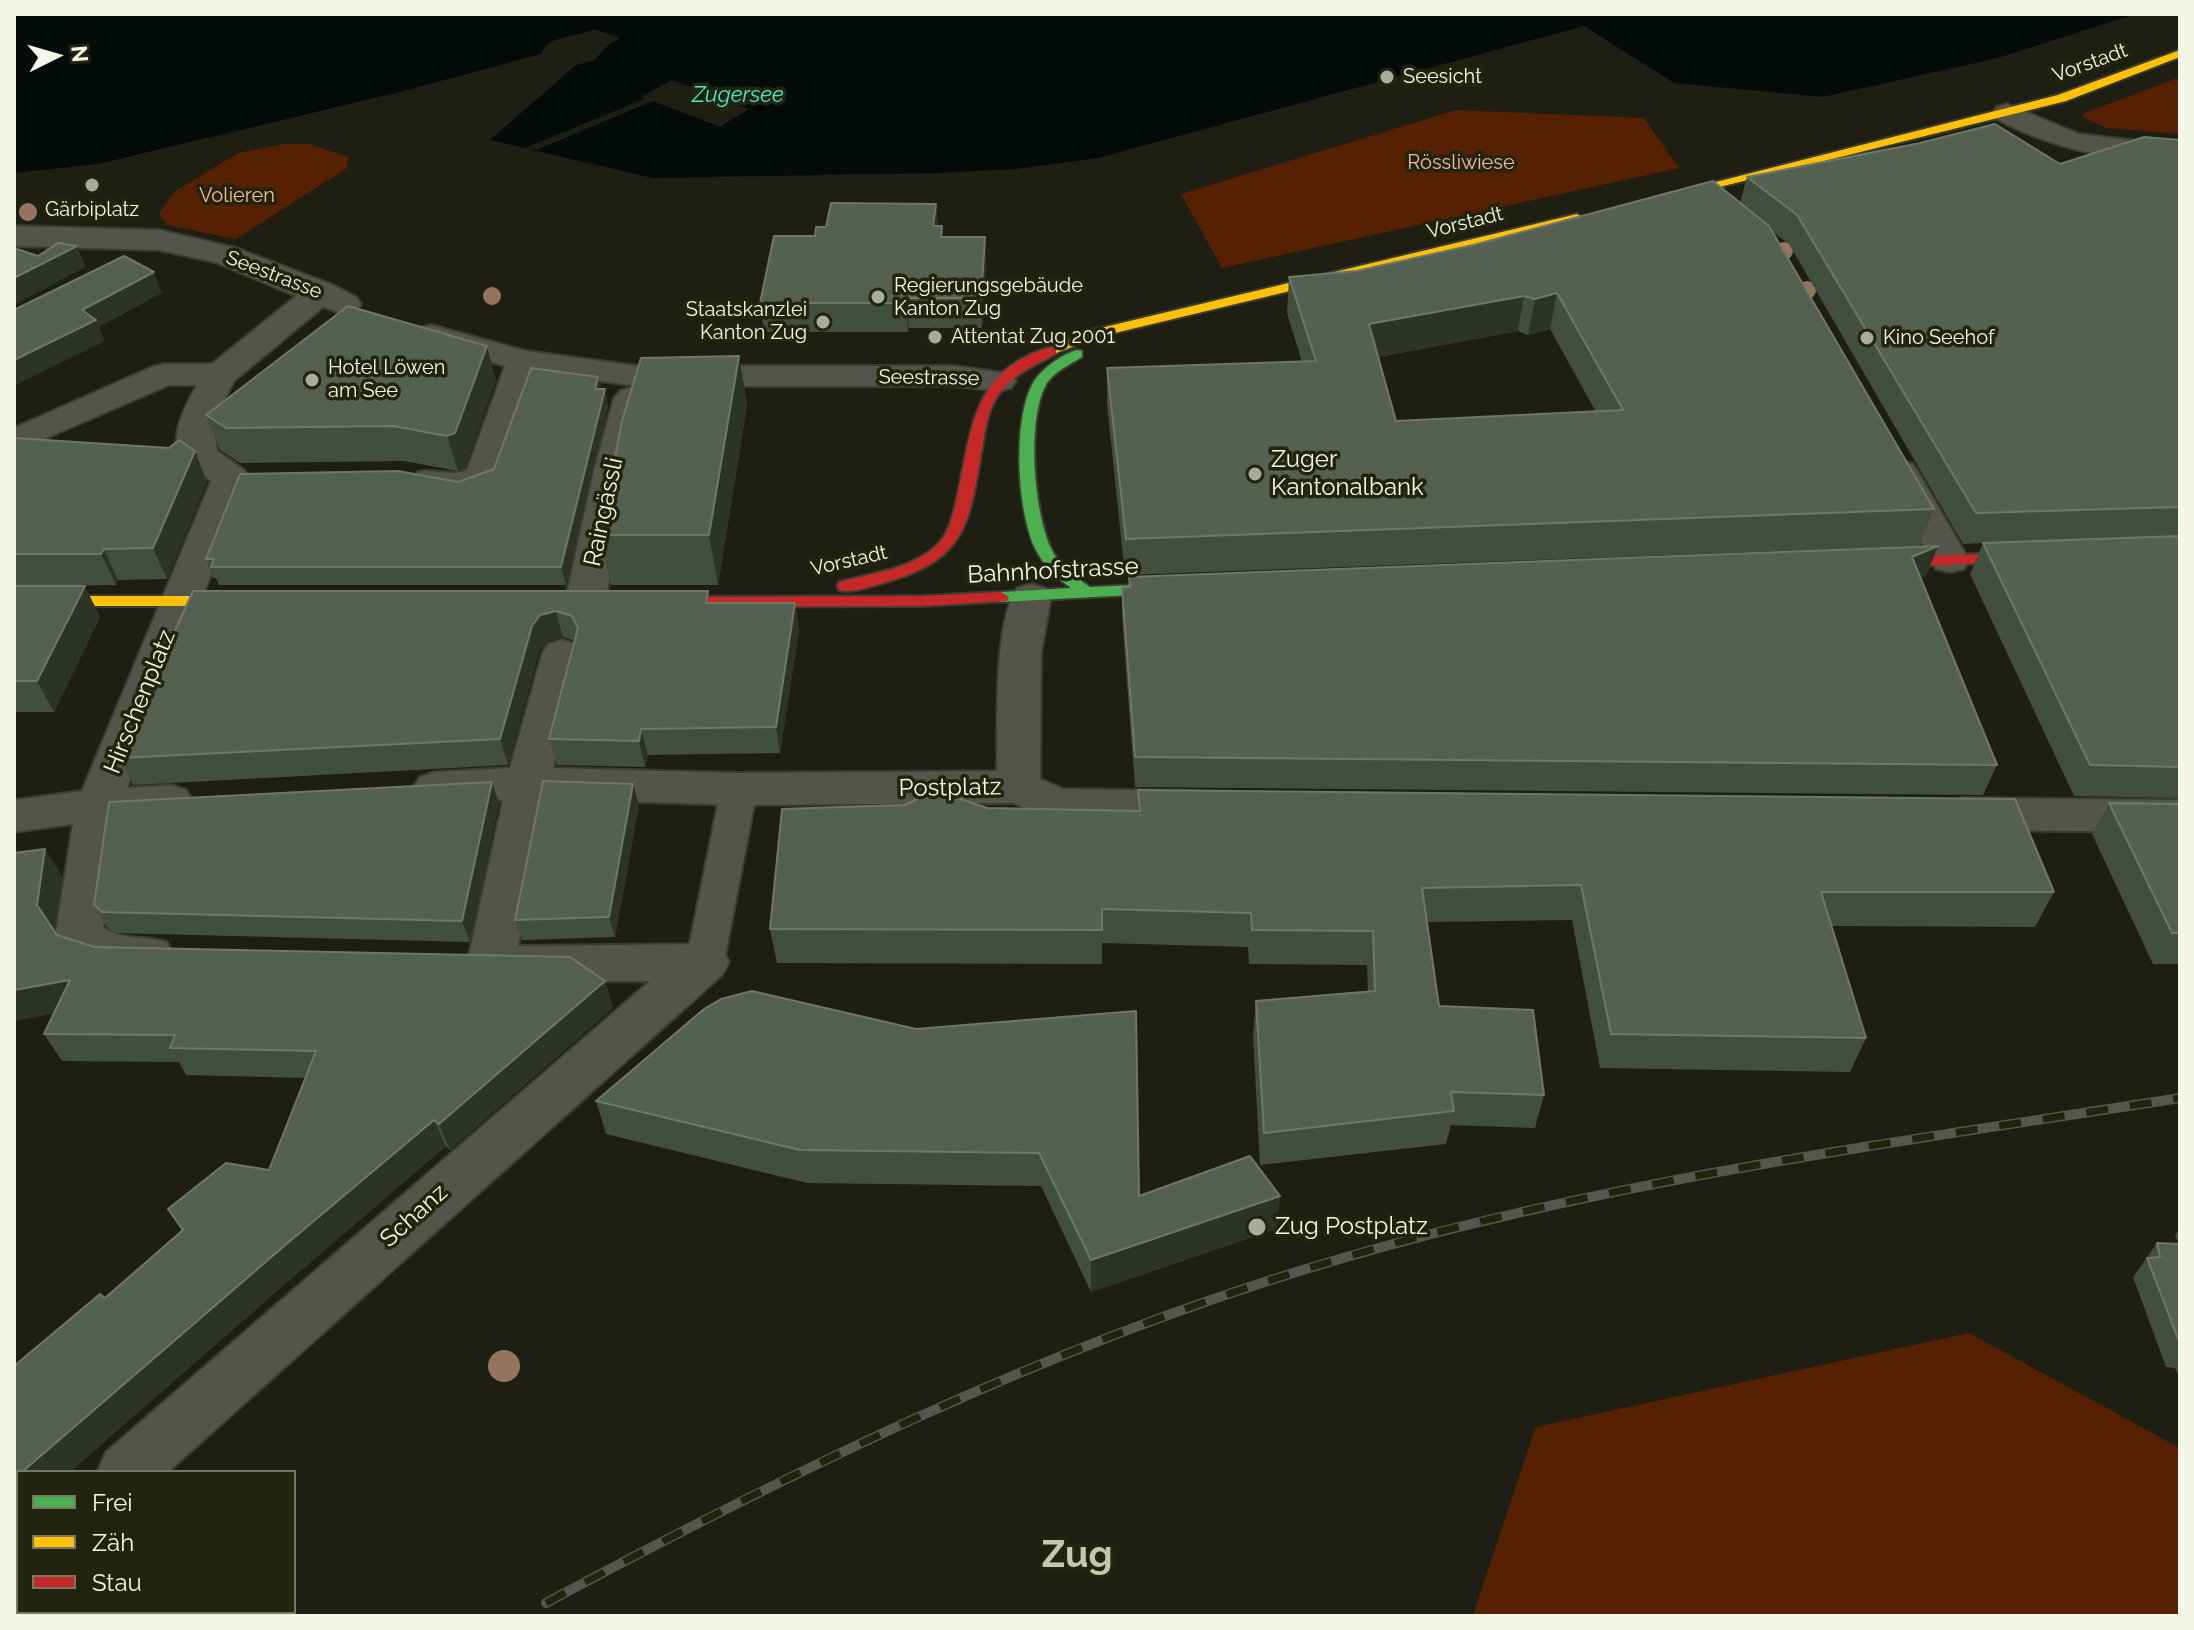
<!DOCTYPE html>
<meta charset="utf-8">
<style>
body{margin:0}
#map{position:relative;width:2194px;height:1630px;overflow:hidden;background:#1e1f12;font-family:Raleway,sans-serif}
canvas{display:block}
.frame{position:absolute;inset:0;border:16px solid #f4f7e8;pointer-events:none}
.legend{position:absolute;left:16px;top:1470px;width:280px;height:144px;box-sizing:border-box;background:#22240d;border:2px solid #767865;margin:0;padding:10px 14px;list-style:none;font-size:24px;color:#f4f7e8}
.legend li{display:flex;align-items:center;gap:16px;height:40px}
.legend b{width:40px;border:2px solid #767865}
.north{position:absolute;left:16px;top:16px;width:80px;height:80px;-webkit-text-stroke:6px #22240d;paint-order:stroke;rotate:85deg;font-size:22px;font-weight:700;line-height:32px;text-align:center;color:#f4f7e8}
.north::after{content:'';display:block;margin:auto;width:28px;height:36px;background:#f4f7e8;clip-path:polygon(50% 0,100% 100%,50% 72%,0 100%)}
</style>
<div id="map">
<canvas width="2194" height="1630"></canvas>
<div class="frame"></div>
<ul class="legend">
<li><b style="height:10px;background:#4caf50"></b>Frei</li>
<li><b style="height:10px;background:#ffc107"></b>Zäh</li>
<li><b style="height:10px;background:#c62828"></b>Stau</li>
</ul>
<div class="north">N</div>
</div>
<script>
const g = document.querySelector('canvas').getContext('2d');
g.lineJoin = 'round';
function paint(path, color) { g.fillStyle = color; g.fill(path, 'evenodd'); }
function trace(path, color, width, dash) { g.strokeStyle = color; g.lineWidth = width; g.lineCap = dash ? 'butt' : 'round'; g.setLineDash(dash || []); g.stroke(path); }
function label(font, color, halo, rows, align = 'center') {
  g.font = font + ' Raleway,sans-serif'; g.lineWidth = 7; g.setLineDash([]); g.textBaseline = 'middle'; g.strokeStyle = halo; g.fillStyle = color; for (const [text, x, y, turn = 0] of rows) {
    g.save(); g.translate(x, y); g.rotate((+turn || 0) * Math.PI / 180); g.textAlign = isNaN(turn) ? turn : align; if (halo) g.strokeText(text, 0, 0); g.fillText(text, 0, 0); g.restore();
  }
}
paint(new Path2D(`
 M 2180,77 L 2180,134 L 2106,128 L 2083,117 L 2082,114 Z
 M 1456,110 L 1644,118 L 1679,168 L 1222,268 L 1181,194 Z
 M 284,144 L 309,144 L 348,157 L 347,168 L 236,239 L 167,225 L 159,214 L 174,192 L 238,153 Z
 M 1969,1333 L 2180,1448 L 2180,1616 L 1473,1616 L 1536,1427 Z`), '#552102');
paint(new Path2D(`
 M 14,14 L 2135,14 L 1998,58 L 1823,97 L 1674,83 L 1584,26 L 1098,158 L 1016,169 L 940,173 L 652,178 L 490,140 L 576,65 L 595,60 L 606,47 L 620,38 L 594,29 C 577,38 548,34 541,54 L 400,92 L 98,164 L 14,173 Z`), '#040c09');
paint(new Path2D(`
 M 672,80 L 749,109 L 720,127 L 653,101 L 536,150 L 525,148 L 644,99 L 641,97 Z`), '#1e1f12');
const lane = new Path2D(`
 M 739,776 L 752,780 L 757,789 L 724,962 L 719,973 L 705,977 L 691,973 L 686,962 L 721,789 L 726,780 Z`);
const street = new Path2D(`
 M 2007,104 L 2079,134 L 2180,146 L 2180,164 C 2114,159 2055,151 1997,119 L 1992,113 L 1997,107 Z
 M 14,226 L 159,230 L 236,248 L 333,285 L 356,297 L 361,304 L 356,311 L 344,314 L 323,307 L 234,381 L 213,421 L 217,451 L 244,470 L 249,478 L 127,788 L 171,785 L 186,790 L 193,801 L 186,812 L 171,817 L 118,820 L 103,927 C 120,941 145,935 167,942 L 173,955 L 167,968 C 125,981 77,971 56,931 L 73,824 L 14,832 L 14,800 L 82,791 L 211,481 C 203,475 192,469 185,462 C 165,440 186,405 197,385 L 169,385 L 14,452 L 14,428 L 152,367 L 164,364 L 212,364 L 296,296 L 215,262 L 159,250 L 14,246 Z
 M 431,325 L 526,351 L 638,366 L 955,366 L 1011,374 L 1016,381 L 1011,388 L 999,391 L 955,386 L 638,386 L 537,373 L 501,477 C 483,505 445,495 418,488 L 412,480 L 418,472 C 435,468 451,477 467,470 L 505,366 L 419,342 L 414,335 L 419,328 Z
 M 632,387 L 644,391 L 650,398 L 630,470 L 605,602 L 599,611 L 585,615 L 571,611 L 565,602 L 594,470 L 614,398 L 620,391 Z
 M 1900,461 L 1913,464 L 1918,472 L 1969,560 L 1964,569 L 1950,572 L 1936,569 L 1931,560 L 1882,472 L 1887,464 Z
 M 1031,584 L 1045,588 L 1051,597 L 1041,653 L 1040,779 L 1063,789 L 1198,791 L 1213,796 L 1220,807 L 1213,818 L 1198,823 L 1058,821 L 1013,803 L 739,805 L 547,799 L 518,946 L 705,944 L 722,949 L 729,962 L 722,975 L 168,1472 L 97,1472 L 106,1452 L 650,981 L 519,982 C 503,977 491,982 474,977 L 467,964 L 503,800 L 435,804 L 420,799 L 413,788 L 420,777 L 435,772 L 510,768 L 542,654 L 548,644 L 562,640 L 576,644 L 582,654 L 553,768 L 739,773 L 997,771 C 998,725 993,626 1017,588 Z
 M 1963,798 L 2180,800 L 2180,832 L 1963,830 L 1947,825 L 1941,814 L 1947,803 Z
 M 18,1538 L 18,1599 L 14,1601 L 14,1540 Z`);
const fast = new Path2D(`
 M 1077,350 L 1082,351 L 1082,357 C 1071,364 1055,371 1047,383 C 1026,418 1034,512 1051,548 C 1058,565 1076,577 1090,587 L 1182,583 L 1190,588 L 1188,592 L 1001,602 L 993,597 L 1001,592 L 1071,588 C 1057,578 1045,567 1037,552 C 1017,515 1012,420 1033,383 C 1042,368 1061,355 1077,350 Z`);
const slow = new Path2D(`
 M 2180,50 L 2180,57 L 2066,101 L 1659,202 L 1653,198 L 2058,95 Z
 M 1577,214 L 1583,218 L 1582,221 L 1098,337 L 1051,355 L 1044,351 L 1088,331 Z
 M 14,596 L 247,596 L 255,601 L 247,606 L 14,606 Z`);
const jam = new Path2D(`
 M 1051,347 L 1056,348 L 1056,354 C 1035,365 1011,375 997,397 C 987,412 985,432 982,449 C 970,518 968,558 893,580 C 878,584 855,594 839,590 L 837,586 L 839,582 C 872,573 909,570 936,546 C 948,535 952,518 956,502 C 972,434 969,370 1051,347 Z
 M 2034,552 L 2040,553 L 2042,557 L 2040,561 L 1871,568 L 1863,563 L 1871,558 Z
 M 1001,592 L 1009,597 L 1007,601 L 923,606 L 652,607 L 644,602 L 652,597 L 923,596 Z`);
trace(lane, '#3b3c32', 4);
trace(street, '#3b3c32', 4);
trace(fast, '#3b3c32', 4);
trace(slow, '#3b3c32', 4);
trace(jam, '#3b3c32', 4);
paint(lane, '#54554a');
paint(street, '#54554a');
paint(fast, '#4caf50');
paint(slow, '#ffc107');
paint(jam, '#c62828');
const rail = new Path2D(`
 M 546,1603 C 790,1472 1040,1350 1306,1269 C 1590,1182 1887,1144 2180,1098`);
trace(rail, '#55564e', 10);
trace(rail, '#22240d', 7, [22]);
g.fillStyle = '#96745f';
for (const [x, y, r] of [
 [28,212,9],
 [1784,251,9],
 [1807,290,9],
 [492,296,9],
 [504,1366,16]
]) { g.beginPath(); g.arc(x, y, r, 0, 2 * Math.PI); g.fill(); }
paint(new Path2D(`
 M 2180,140 L 2180,798 L 2074,796 L 1970,574 L 1983,543 L 1963,544 L 1789,244 L 1773,232 L 1934,509 L 1919,546 L 1125,575 L 1107,404 L 1107,368 L 1302,362 L 1287,313 L 1289,277 L 1356,271 L 1740,203 L 1747,177 L 2060,164 ZM 1550,329 L 1596,412 L 1396,421 L 1378,357 L 1518,331 L 1528,335 Z
 M 936,204 L 938,226 L 942,226 L 943,237 L 985,237 L 986,266 L 982,328 L 909,328 L 908,332 L 764,332 L 760,303 L 815,236 L 826,227 Z
 M 739,356 L 747,405 L 718,585 L 611,585 L 600,535 Z
 M 598,377 L 601,389 L 608,407 L 566,585 L 219,585 L 216,578 L 213,578 L 206,559 L 458,482 L 494,469 Z
 M 496,380 L 465,468 L 458,471 L 404,461 L 240,463 L 220,450 L 206,415 Z
 M 14,438 L 207,482 L 167,579 L 118,580 L 116,585 L 28,586 L 100,617 L 54,712 L 14,712 Z
 M 1938,546 L 1926,576 L 1920,578 L 1997,765 L 1983,795 L 1135,787 L 1122,617 L 1122,588 L 1129,587 L 1129,577 Z
 M 193,591 L 710,603 L 795,603 L 799,630 L 780,753 L 648,755 L 645,767 L 557,765 L 549,739 L 575,641 L 563,637 L 547,641 L 539,652 L 508,765 L 133,785 L 120,758 L 156,678 L 155,675 Z
 M 1138,790 L 2054,892 L 2035,927 L 1831,926 L 1866,1038 L 1850,1072 L 1600,1068 L 1572,920 L 1427,922 L 1439,1006 L 1544,1095 L 1535,1128 L 1451,1125 L 1446,1144 L 1260,1165 L 1253,1035 L 1256,1001 L 1368,992 L 1367,965 L 1249,964 L 1248,947 L 1102,943 L 1102,964 L 777,963 L 770,929 L 987,808 L 1138,811 Z
 M 499,803 L 470,942 L 114,933 L 106,926 L 94,905 Z
 M 2109,803 L 2180,804 L 2180,964 L 2153,964 L 2092,834 Z
 M 639,805 L 615,937 L 522,940 L 515,920 Z
 M 14,853 L 62,876 L 54,930 L 57,935 L 95,947 L 605,981 L 613,1008 L 450,1150 L 446,1146 L 305,1267 L 105,1298 L 182,1231 L 168,1209 L 269,1170 L 306,1078 L 186,1075 L 179,1062 L 62,1061 L 44,1034 L 54,1013 L 14,1021 Z
 M 752,991 L 1139,1196 L 1280,1196 L 1276,1229 L 1091,1292 L 1041,1186 L 807,1183 L 606,1134 L 596,1101 Z
 M 2180,1229 L 2180,1378 L 2175,1368 L 2166,1367 L 2133,1277 L 2157,1243 L 2179,1244 L 2175,1235 Z`), '#414f3f');
paint(new Path2D(`
 M 936,204 L 938,232 L 933,226 Z
 M 985,237 L 986,266 L 982,328 L 981,298 Z
 M 77,246 L 86,267 L 14,305 L 14,278 Z
 M 154,272 L 162,293 L 99,327 L 105,341 L 14,386 L 14,360 L 82,310 Z
 M 1557,293 L 1550,329 L 1528,335 L 1535,299 Z
 M 1524,296 L 1518,331 L 1365,359 L 1369,324 Z
 M 907,298 L 909,328 L 908,332 L 906,303 Z
 M 487,346 L 496,380 L 465,468 L 458,471 L 447,436 Z
 M 739,356 L 747,405 L 718,585 L 709,535 Z
 M 598,377 L 602,395 L 595,389 Z
 M 605,389 L 608,407 L 566,585 L 561,567 Z
 M 195,451 L 207,482 L 167,579 L 153,548 Z
 M 1938,546 L 1926,576 L 1900,587 L 1912,557 Z
 M 104,549 L 118,580 L 116,585 L 101,554 Z
 M 85,586 L 100,617 L 54,712 L 37,681 Z
 M 795,603 L 799,630 L 780,753 L 776,727 Z
 M 556,611 L 563,637 L 547,641 L 539,652 L 508,765 L 500,739 L 532,626 L 540,615 Z
 M 641,729 L 648,755 L 645,767 L 639,741 Z
 M 492,782 L 499,803 L 470,942 L 462,921 Z
 M 633,784 L 639,805 L 615,937 L 609,917 Z
 M 45,849 L 62,876 L 54,933 L 37,905 Z
 M 70,980 L 87,1007 L 14,1021 L 14,990 Z
 M 605,981 L 613,1008 L 450,1150 L 439,1124 Z
 M 434,1120 L 446,1146 L 305,1267 L 70,1472 L 22,1472 L 290,1241 Z
 M 1280,1196 L 1276,1229 L 1091,1292 L 1091,1260 Z
 M 18,1475 L 18,1518 L 14,1521 L 14,1479 Z`), '#2b3425');
const building = new Path2D(`
 M 1995,124 L 2060,164 L 2144,137 L 2180,140 L 2180,507 L 1976,513 L 1797,215 L 1747,177 L 1920,143 Z
 M 1713,181 L 1769,226 L 1934,509 L 1126,539 L 1107,368 L 1316,361 L 1289,277 L 1356,271 L 1473,245 ZM 1557,293 L 1623,410 L 1396,421 L 1369,324 L 1524,296 L 1535,299 Z
 M 831,203 L 936,204 L 933,226 L 942,226 L 941,237 L 985,237 L 981,298 L 907,298 L 906,303 L 760,303 L 774,236 L 815,236 L 816,227 L 826,227 Z
 M 58,243 L 77,246 L 14,278 L 14,248 L 38,256 Z
 M 124,256 L 154,272 L 82,310 L 96,320 L 14,360 L 14,310 Z
 M 348,306 L 487,346 L 455,433 L 447,436 L 393,426 L 226,428 L 206,415 Z
 M 739,356 L 709,535 L 600,535 L 622,421 L 641,358 Z
 M 531,368 L 598,377 L 595,389 L 605,389 L 561,567 L 211,567 L 214,559 L 206,559 L 240,474 L 398,471 L 458,482 L 494,469 Z
 M 14,438 L 169,448 L 179,440 L 195,451 L 153,548 L 104,549 L 101,554 L 14,554 Z
 M 2180,536 L 2180,767 L 2090,765 L 1983,543 Z
 M 1938,546 L 1912,557 L 1997,765 L 1135,757 L 1122,588 L 1130,587 L 1129,577 Z
 M 14,586 L 85,586 L 37,681 L 14,681 Z
 M 193,591 L 708,591 L 706,603 L 795,603 L 776,727 L 641,729 L 639,741 L 549,739 L 578,628 L 572,616 L 556,611 L 540,615 L 532,626 L 500,739 L 120,758 L 158,675 L 155,675 Z
 M 543,781 L 633,784 L 609,917 L 515,920 Z
 M 492,782 L 462,921 L 102,912 L 94,905 L 109,802 Z
 M 1138,790 L 2015,799 L 2054,892 L 1821,892 L 1866,1038 L 1611,1034 L 1581,885 L 1422,888 L 1439,1006 L 1533,1010 L 1544,1095 L 1451,1092 L 1454,1111 L 1264,1133 L 1256,1001 L 1375,991 L 1373,931 L 1252,930 L 1251,913 L 1102,909 L 1102,930 L 770,929 L 782,809 L 905,805 L 919,798 L 949,795 L 987,808 L 1140,811 Z
 M 2109,803 L 2180,804 L 2180,933 L 2172,933 Z
 M 45,849 L 37,905 L 57,935 L 95,947 L 570,957 L 605,981 L 439,1124 L 434,1120 L 290,1241 L 22,1472 L 18,1472 L 18,1475 L 14,1479 L 14,1366 L 100,1294 L 105,1298 L 183,1230 L 168,1209 L 226,1163 L 269,1170 L 316,1051 L 170,1048 L 175,1035 L 44,1034 L 70,980 L 14,990 L 14,853 Z
 M 752,991 L 916,1029 L 1136,1011 L 1139,1196 L 1250,1156 L 1280,1196 L 1091,1260 L 1039,1153 L 800,1150 L 596,1101 L 704,1009 L 721,999 Z
 M 2157,1243 L 2180,1244 L 2180,1344 L 2147,1258 L 2160,1257 Z`);
paint(building, '#546151');
trace(building, '#6d7869', 2);
for (const [x, y, r, color] of [
 [1387,77,8,"#a9ab9d"],
 [92,185,8,"#a9ab9d"],
 [878,297,8,"#a9ab9d"],
 [823,322,8,"#a9ab9d"],
 [935,337,8,"#a9ab9d"],
 [1867,338,8,"#a9ab9d"],
 [312,380,8,"#a9ab9d"],
 [1255,474,8,"#a9ab9d"],
 [1257,1227,10,"#a9ab9d"]
]) { const dot = new Path2D(); dot.arc(x, y, r, 0, 2 * Math.PI); g.fillStyle = color; g.fill(dot); trace(dot, '#22240d', 3); }
label('20px', '#f4f7e8', '#22240d', [
 ["Vorstadt",2090,63,-20],
 ["Vorstadt",1465,223,-14],
 ["Seestrasse",274,275,21],
 ["Seestrasse",929,378,1],
 ["Vorstadt",849,561,-13]
]);
label('20px', '#f4f7e8', '#22240d', [
 ["Seesicht",1403,77],
 ["Gärbiplatz",92,210,"center"],
 ["Regierungsgebäude",894,286],
 ["Kanton Zug",894,309],
 ["Staatskanzlei",807,310,"right"],
 ["Kanton Zug",807,333,"right"],
 ["Attentat Zug 2001",951,337],
 ["Kino Seehof",1883,338],
 ["Hotel Löwen",328,368],
 ["am See",328,391]
], 'left');
label('20px', '#f9b99e', '#22240d', [
 ["Rössliwiese",1461,163],
 ["Volieren",237,196]
]);
label('italic 22px', '#42ecd7', '#22240d', [
 ["Zugersee",738,95]
]);
label('24px', '#f4f7e8', '#22240d', [
 ["Zuger",1271,460],
 ["Kantonalbank",1271,488],
 ["Zug Postplatz",1275,1227]
], 'left');
label('24px', '#f4f7e8', '#22240d', [
 ["Raingässli",604,512,-78],
 ["Bahnhofstrasse",1053,571,-3],
 ["Hirschenplatz",140,702,-68],
 ["Postplatz",950,788,-1],
 ["Schanz",414,1216,-42]
]);
label('bold 38px', '#c3c7ab', '#22240d', [
 ["Zug",1077,1556]
]);
</script>
